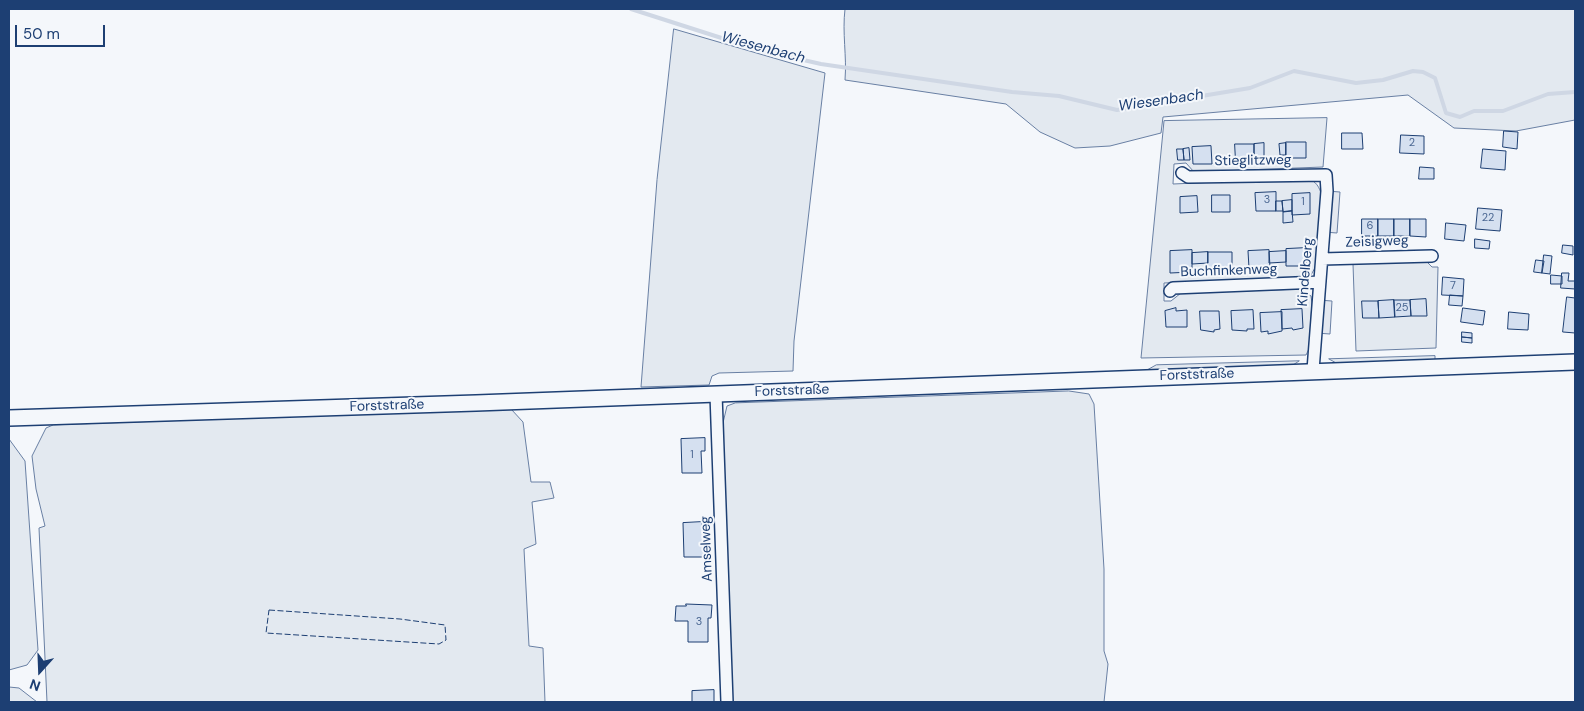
<!DOCTYPE html>
<meta charset="utf-8">
<style>
body{margin:0}
#map{position:relative;width:1584px;height:711px;overflow:hidden;background:#f4f7fb;font-family:"DM Sans",sans-serif}
canvas{display:block}
.frame{position:absolute;inset:0;border:10px solid #1d3f73;pointer-events:none}
.north{position:absolute;left:15px;top:646px;width:50px;height:50px;-webkit-text-stroke:4px #f4f7fb;paint-order:stroke;rotate:200deg;font-size:14px;font-weight:700;line-height:20px;text-align:center;color:#1d3f73}
.north::after{content:'';display:block;margin:auto;width:18px;height:22px;background:#1d3f73;clip-path:polygon(50% 0,100% 100%,50% 72%,0 100%)}
.scale{position:absolute;left:15px;top:25px;width:90px;height:22px;box-sizing:border-box;border:2px solid #1d3f73;border-top:0;padding-left:6px;font-size:15px;line-height:18px;white-space:nowrap;color:#1d3f73;-webkit-text-stroke:4px #f4f7fb;paint-order:stroke}
</style>
<div id="map">
<canvas width="1584" height="711"></canvas>
<div class="frame"></div>
<div class="north">N</div>
<div class="scale">50 m</div>
</div>
<script>
const g = document.querySelector('canvas').getContext('2d');
g.lineJoin = 'round';
function paint(path, color) { g.fillStyle = color; g.fill(path, 'evenodd'); }
function trace(path, color, width, dash) { g.strokeStyle = color; g.lineWidth = width; g.lineCap = dash ? 'butt' : 'round'; g.setLineDash(dash || []); g.stroke(path); }
function label(font, color, halo, rows, align = 'center') {
  g.font = font + ' "DM Sans",sans-serif'; g.lineWidth = 4; g.setLineDash([]); g.textBaseline = 'middle'; g.strokeStyle = halo; g.fillStyle = color; for (const [text, x, y, turn = 0] of rows) {
    g.save(); g.translate(x, y); g.rotate((+turn || 0) * Math.PI / 180); g.textAlign = isNaN(turn) ? turn : align; if (halo) g.strokeText(text, 0, 0); g.fillText(text, 0, 0); g.restore();
  }
}
const green = new Path2D(`
 M 845,9 L 1575,9 L 1575,120 L 1516,131 L 1454,128 L 1408,95 L 1163,117 L 1161,133 L 1110,146 L 1075,148 L 1040,132 L 1006,104 L 845,80 C 847,56 842,33 845,9 Z
 M 674,29 L 825,73 L 794,341 L 793,371 L 719,373 L 712,376 L 709,385 L 641,387 L 657,180 Z
 M 1327,118 L 1323,167 L 1194,172 L 1186,163 L 1174,164 L 1173,184 L 1305,178 C 1314,180 1318,184 1321,193 L 1316,266 L 1311,275 L 1305,277 L 1164,283 L 1164,301 L 1171,301 L 1181,293 L 1301,289 L 1311,296 L 1312,303 L 1309,349 L 1306,355 L 1141,358 L 1164,121 Z
 M 1427,262 L 1432,267 L 1438,267 L 1436,348 L 1356,351 L 1353,264 Z
 M 1435,356 L 1435,361 L 1338,364 L 1329,359 Z
 M 1299,361 L 1293,365 L 1147,370 L 1156,365 Z
 M 1069,391 L 1089,394 L 1094,404 L 1104,569 L 1104,651 L 1108,664 L 1104,702 L 732,702 L 722,427 L 727,406 L 735,403 Z
 M 511,409 L 523,422 L 531,482 L 550,482 L 554,498 L 532,502 L 536,544 L 524,549 L 529,646 L 543,648 L 545,702 L 47,702 L 39,528 L 45,526 L 36,489 L 32,456 L 46,428 L 53,425 Z
 M 9,439 L 25,461 L 38,650 L 27,665 L 9,670 Z
 M 9,687 L 19,688 L 37,702 L 9,702 Z`);
paint(green, '#e3e9f0');
trace(green, '#687fa3', 1);
const parking = new Path2D(`
 M 1327,191 L 1340,192 L 1337,233 L 1324,232 Z
 M 1318,300 L 1332,301 L 1330,334 L 1316,333 Z`);
paint(parking, '#e3e8f0');
trace(parking, '#687fa3', 1);
trace(new Path2D(`
 M 631,9 L 759,50 L 821,64 L 1012,92 L 1059,96 L 1117,110 L 1250,88 L 1294,71 L 1356,83 L 1383,80 L 1413,71 L 1423,72 L 1435,78 L 1446,113 L 1460,117 L 1474,111 L 1503,111 L 1548,94 L 1575,92`), '#cfd7e4', 4);
const building = new Path2D(`
 M 1504,131 L 1518,132 L 1517,149 L 1503,147 Z
 M 1342,133 L 1362,133 L 1363,149 L 1342,149 Z
 M 1401,135 L 1424,136 L 1424,154 L 1400,153 Z
 M 1286,142 L 1306,142 L 1306,158 L 1286,158 Z
 M 1264,143 L 1264,157 L 1254,157 L 1254,144 Z
 M 1286,143 L 1286,155 L 1280,155 L 1279,144 Z
 M 1235,144 L 1254,144 L 1254,161 L 1236,162 Z
 M 1211,146 L 1212,164 L 1193,164 L 1192,147 Z
 M 1189,148 L 1190,160 L 1184,160 L 1183,149 Z
 M 1177,149 L 1183,149 L 1184,160 L 1178,160 Z
 M 1483,149 L 1506,151 L 1505,170 L 1481,168 Z
 M 1420,167 L 1434,168 L 1434,179 L 1419,179 Z
 M 1276,192 L 1276,211 L 1256,211 L 1255,193 Z
 M 1310,193 L 1310,214 L 1292,215 L 1292,194 Z
 M 1212,195 L 1230,195 L 1230,212 L 1212,212 Z
 M 1197,196 L 1198,212 L 1180,213 L 1180,197 Z
 M 1292,200 L 1292,211 L 1283,212 L 1282,201 Z
 M 1276,201 L 1282,201 L 1283,211 L 1276,211 Z
 M 1478,208 L 1502,210 L 1500,231 L 1476,229 Z
 M 1292,211 L 1293,222 L 1283,223 L 1283,212 Z
 M 1362,219 L 1378,219 L 1378,236 L 1362,236 Z
 M 1378,219 L 1394,219 L 1394,236 L 1378,236 Z
 M 1394,219 L 1410,219 L 1410,236 L 1394,236 Z
 M 1410,219 L 1426,219 L 1426,237 L 1410,236 Z
 M 1446,223 L 1466,225 L 1464,241 L 1445,239 Z
 M 1475,239 L 1490,241 L 1489,249 L 1475,248 Z
 M 1563,245 L 1573,246 L 1573,255 L 1562,253 Z
 M 1306,248 L 1306,266 L 1286,266 L 1286,249 Z
 M 1192,250 L 1192,272 L 1170,273 L 1170,251 Z
 M 1269,250 L 1270,267 L 1249,268 L 1248,251 Z
 M 1286,251 L 1286,262 L 1269,263 L 1269,252 Z
 M 1208,252 L 1232,252 L 1232,268 L 1208,269 Z
 M 1208,252 L 1208,263 L 1192,264 L 1192,253 Z
 M 1544,255 L 1552,256 L 1550,274 L 1542,273 Z
 M 1536,260 L 1544,261 L 1542,273 L 1534,272 Z
 M 1562,273 L 1569,273 L 1568,281 L 1575,281 L 1575,289 L 1561,288 Z
 M 1551,275 L 1562,276 L 1562,284 L 1551,284 Z
 M 1443,277 L 1464,279 L 1463,296 L 1442,295 Z
 M 1450,295 L 1463,296 L 1462,306 L 1449,305 Z
 M 1567,297 L 1575,298 L 1575,333 L 1563,332 Z
 M 1426,299 L 1427,316 L 1411,316 L 1410,300 Z
 M 1394,300 L 1410,300 L 1411,316 L 1395,317 Z
 M 1394,300 L 1395,317 L 1379,318 L 1378,301 Z
 M 1362,301 L 1378,301 L 1379,318 L 1363,318 Z
 M 1176,308 L 1176,311 L 1187,310 L 1187,327 L 1166,327 L 1165,311 Z
 M 1463,308 L 1485,311 L 1483,325 L 1461,322 Z
 M 1302,309 L 1303,328 L 1293,330 L 1292,328 L 1282,329 L 1281,310 Z
 M 1253,310 L 1254,329 L 1247,329 L 1247,331 L 1232,330 L 1231,311 Z
 M 1200,311 L 1219,311 L 1220,329 L 1214,330 L 1214,332 L 1201,330 Z
 M 1282,312 L 1282,331 L 1268,334 L 1268,331 L 1261,332 L 1260,313 Z
 M 1509,312 L 1529,314 L 1528,330 L 1508,329 Z
 M 1462,332 L 1472,333 L 1472,338 L 1462,337 Z
 M 1462,337 L 1472,338 L 1472,343 L 1462,342 Z
 M 705,438 L 705,451 L 701,451 L 702,473 L 682,473 L 681,439 Z
 M 702,522 L 704,557 L 684,557 L 683,523 Z
 M 686,604 L 712,605 L 711,618 L 708,618 L 708,642 L 688,642 L 688,621 L 675,621 L 676,606 L 686,606 Z
 M 714,690 L 714,702 L 692,702 L 692,691 Z`);
paint(building, '#d5e0f0');
trace(building, '#1d3f73', 1);
const street = new Path2D(`
 M 1182,173 L 1188,177 L 1326,175 L 1327,191 L 1313,370
 M 1322,259 L 1432,256
 M 1170,291 L 1173,288 L 1320,282
 M 716,394 L 727,702`);
const secondary = new Path2D(`
 M 9,418 L 476,403 L 1575,362`);
trace(street, '#1d3f73', 14);
trace(secondary, '#1d3f73', 18);
trace(street, '#f4f7fb', 11);
trace(secondary, '#f4f7fb', 15);
trace(new Path2D(`
 M 269,610 L 400,619 L 445,625 L 446,640 L 439,644 L 266,633 Z`), '#1d3f73', 1, [6, 2.5]);
label('11px', '#4b6792', null, [
 ["2",1412,143],
 ["3",1267,200],
 ["1",1303,202],
 ["22",1488,218],
 ["6",1370,226],
 ["7",1453,286],
 ["25",1402,308],
 ["1",692,455],
 ["3",699,622]
]);
label('14px', '#1d3f73', '#f4f7fb', [
 ["Stieglitzweg",1253,161,-1],
 ["Zeisigweg",1377,242,-2],
 ["Buchfinkenweg",1229,271,-2],
 ["Kindelberg",1306,272,-85],
 ["Forststraße",1197,375,-2],
 ["Forststraße",792,391,-2],
 ["Forststraße",387,406,-2],
 ["Amselweg",707,549,-92]
]);
label('italic 15px', '#1d3f73', '#f4f7fb', [
 ["Wiesenbach",763,48,15],
 ["Wiesenbach",1161,101,-8]
]);
</script>
